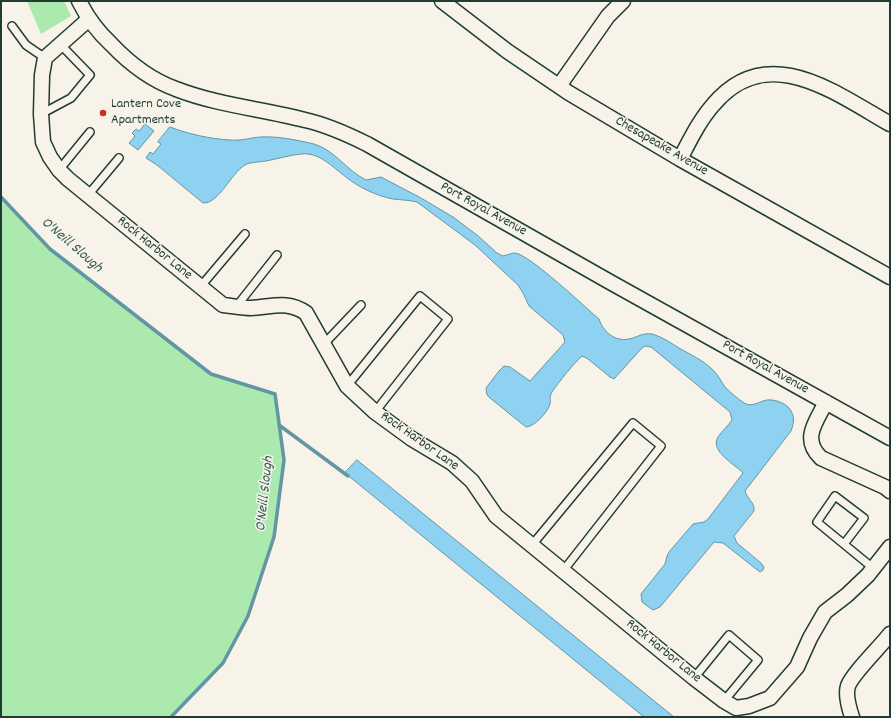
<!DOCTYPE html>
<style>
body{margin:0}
#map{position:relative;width:891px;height:718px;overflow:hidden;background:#f7f3e8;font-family:Dekko,sans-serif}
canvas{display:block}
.frame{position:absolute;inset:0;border:2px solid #1f3d34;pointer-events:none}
</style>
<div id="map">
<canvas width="891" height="718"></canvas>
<div class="frame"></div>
</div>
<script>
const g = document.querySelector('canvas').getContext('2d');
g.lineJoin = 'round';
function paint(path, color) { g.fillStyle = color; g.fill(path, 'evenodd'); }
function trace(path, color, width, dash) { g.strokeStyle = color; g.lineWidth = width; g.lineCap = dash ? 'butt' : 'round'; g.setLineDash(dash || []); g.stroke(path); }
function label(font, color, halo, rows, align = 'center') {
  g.font = font + ' Dekko,sans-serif'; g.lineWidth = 3; g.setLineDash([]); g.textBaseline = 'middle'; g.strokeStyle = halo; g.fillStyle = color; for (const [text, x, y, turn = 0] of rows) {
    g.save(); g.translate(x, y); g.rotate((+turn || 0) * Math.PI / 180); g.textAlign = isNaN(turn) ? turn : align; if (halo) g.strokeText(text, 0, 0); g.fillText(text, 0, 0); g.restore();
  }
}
paint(new Path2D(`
 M 27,1 L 64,1 L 71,16 L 41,34 Z
 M 1,197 L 50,249 L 211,374 L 275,394 L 284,460 L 274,537 L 248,616 L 223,663 L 171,717 L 1,717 Z`), '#ace9af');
const water = new Path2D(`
 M 145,124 L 154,131 L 138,150 L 129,143 L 135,136 L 132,133 L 136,129 L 139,131 Z
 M 170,127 C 188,134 211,139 230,140 C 240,141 250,138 260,137 C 278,136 297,140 314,144 C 335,150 347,171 366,180 L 381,177 L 421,198 L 453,217 L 477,235 L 497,253 L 503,256 C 507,255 512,253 515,253 C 529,254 585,307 599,319 C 603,331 614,342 629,339 C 638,337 646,331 655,335 C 664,338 671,343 679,348 C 691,355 703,360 713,370 C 718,375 721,381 725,387 C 730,392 738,399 744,403 C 753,408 759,401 767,400 C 776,399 789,404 792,413 C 795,419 793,426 791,431 L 745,491 C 747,499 755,502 754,511 L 734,536 L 737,543 L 761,563 L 764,567 L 763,570 L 760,572 L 723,543 L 714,542 L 660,607 L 653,610 L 642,602 L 641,594 L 665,564 L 667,556 L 669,552 L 693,524 L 704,522 L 708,519 L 743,473 C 736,465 709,451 718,437 C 722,431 728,426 732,420 L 730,412 L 651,347 L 645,346 L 642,348 L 614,379 L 610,377 L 588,359 L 582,356 C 574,363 558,383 552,392 C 549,397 551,400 550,404 C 548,412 534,427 526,427 L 490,398 L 487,395 L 486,388 L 499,371 L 504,366 L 510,367 L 530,381 L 565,342 L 563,335 L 529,306 L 523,293 L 518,285 L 475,245 L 417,202 C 409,200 401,200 393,199 C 377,196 358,187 346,177 C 332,167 320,152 301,154 C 290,155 277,159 266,161 C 260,162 250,162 245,165 C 231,173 219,204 203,203 L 157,165 L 146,158 L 150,152 L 153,154 L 161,144 L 158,142 Z
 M 357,460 L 674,717 L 644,717 L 345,473 Z`);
paint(water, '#8fd1f0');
trace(water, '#6296a5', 1);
trace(new Path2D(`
 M 1,197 L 50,249 L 211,374 L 275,394 L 284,460 L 274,537 L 248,616 L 223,663 L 171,717
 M 279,425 L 348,476`), '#6296a5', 3.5);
const lane = new Path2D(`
 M 12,26 L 26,45 L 45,58
 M 41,114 L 71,98 L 90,75 L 60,44
 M 59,170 L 90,132
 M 88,195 L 119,158
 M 201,286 L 245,234
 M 236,307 L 277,255
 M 323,345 L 361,305
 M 347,386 L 420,296 L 448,319 L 375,412
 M 844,544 L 864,518 L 835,496 L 817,522 L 873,568
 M 532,545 L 633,423 L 661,446 L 563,571
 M 694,678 L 729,635 L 758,660 L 724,701`);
const street = new Path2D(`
 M 79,1 C 87,17 98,32 111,44 C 129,63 151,80 176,89 C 217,105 263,109 305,120 C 327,125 347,134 367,144 L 610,282 L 890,438
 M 442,1 L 507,51 L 569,93 L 680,159 L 890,277
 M 89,19 L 45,58 L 42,75 L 41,114 L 43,142 L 50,157 L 59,170 L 68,179 L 223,305 C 233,306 242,308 251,308 C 272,307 288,300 306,313 L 347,386 L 375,412 L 412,439 L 452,463 L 472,481 L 496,516 L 694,678 L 724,701 L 736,708 L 749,706 L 770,698 L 797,667 L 810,638 L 825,612 L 847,595 L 868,575 L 890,547
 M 559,86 L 608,16 L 623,1
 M 680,159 C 690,140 699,121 713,105 C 767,40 835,93 890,124
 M 826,402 C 816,422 801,439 821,458 L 885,487 L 890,491
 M 852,717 C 849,708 845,695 848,686 C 852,674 881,646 890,634`);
trace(lane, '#1f3d34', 10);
trace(street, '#1f3d34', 17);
trace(lane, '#f7f3e8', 7);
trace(street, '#f7f3e8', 14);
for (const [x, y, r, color] of [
 [103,113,4,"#c8321e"]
]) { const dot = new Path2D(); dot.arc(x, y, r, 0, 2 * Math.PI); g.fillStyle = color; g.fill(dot); trace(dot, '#f7f3e8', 1.5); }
label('14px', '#1f3d34', '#f7f3e8', [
 ["Lantern Cove",111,105],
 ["Apartments",111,121]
], 'left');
label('14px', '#1f3d34', '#f7f3e8', [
 ["Chesapeake Avenue",661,147,30],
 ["Port Royal Avenue",483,210,29],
 ["Rock Harbor Lane",154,249,39],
 ["Port Royal Avenue",765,368,29],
 ["Rock Harbor Lane",419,442,35],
 ["Rock Harbor Lane",663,652,39]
]);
label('italic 15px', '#355b5a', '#f7f3e8', [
 ["O'Neill Slough",71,246,41],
 ["O'Neill Slough",266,494,-84]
]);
</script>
